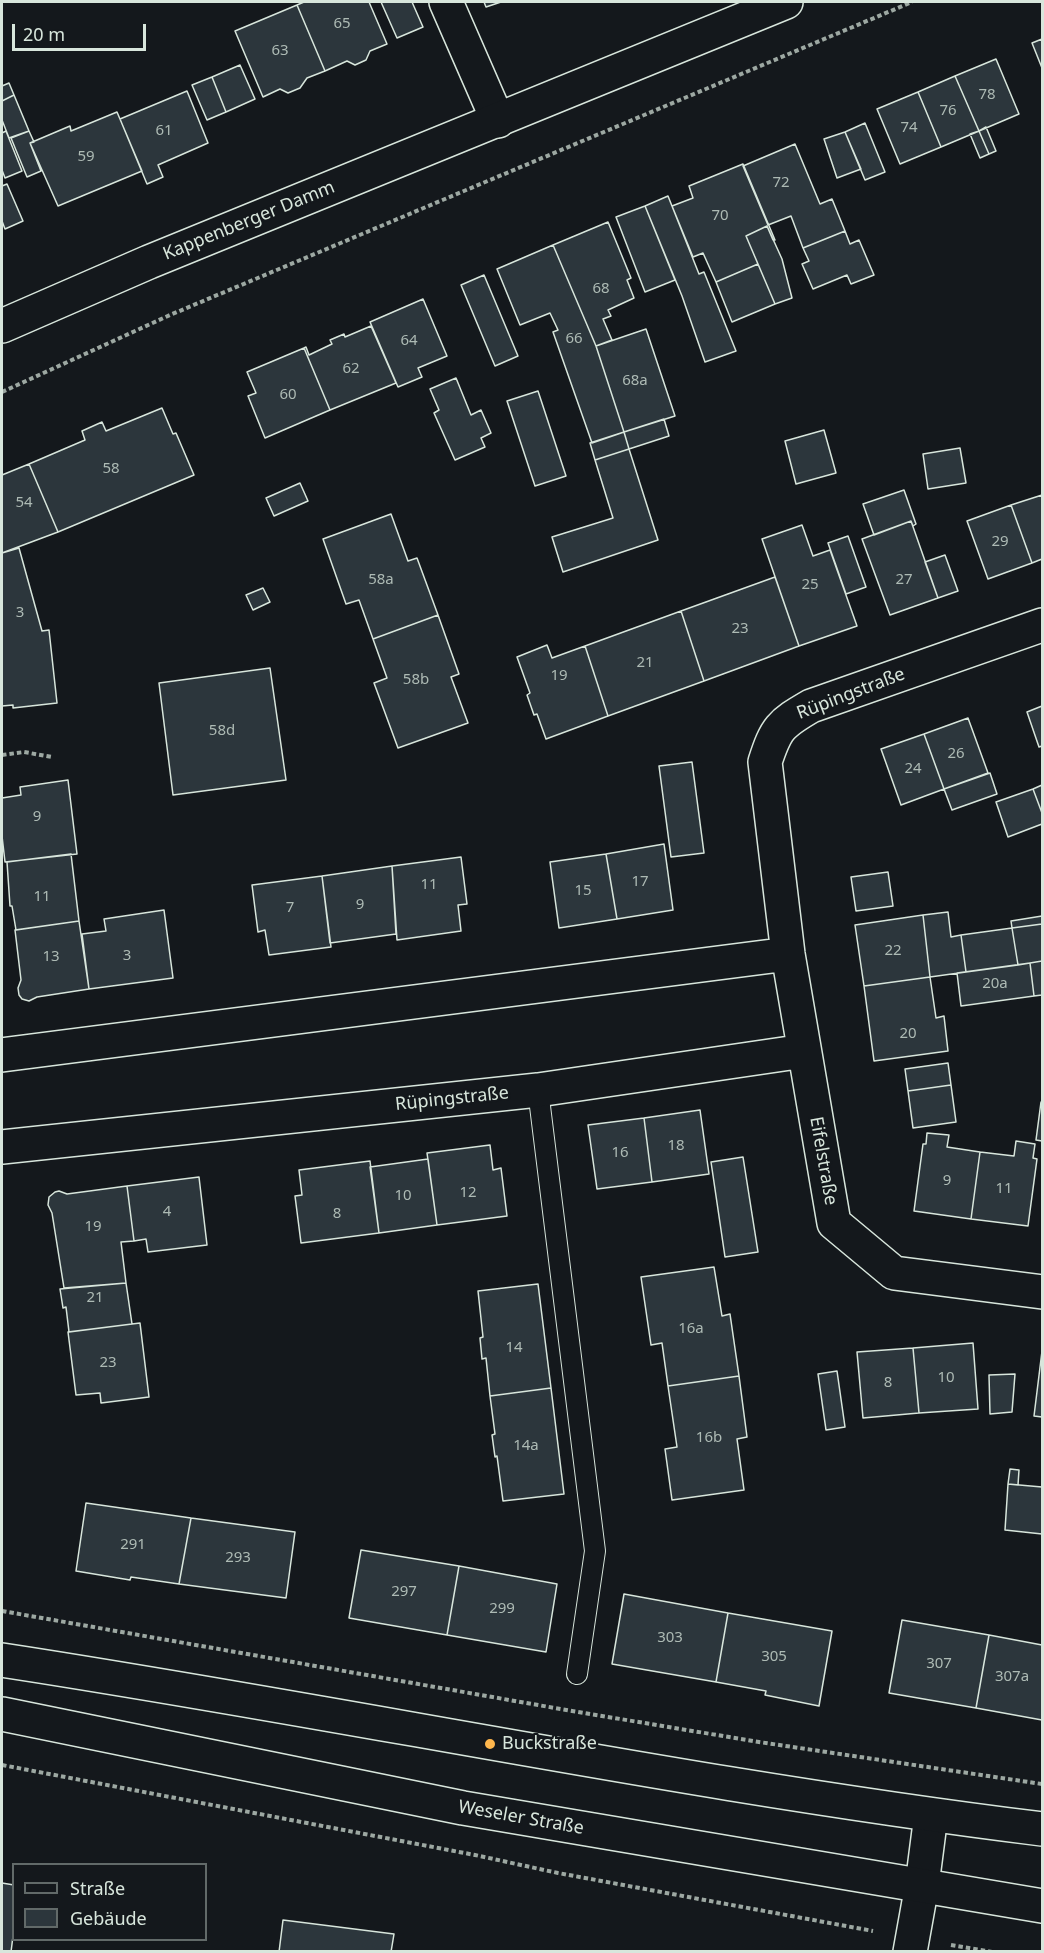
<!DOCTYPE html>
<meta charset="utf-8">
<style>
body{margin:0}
#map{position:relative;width:1044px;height:1953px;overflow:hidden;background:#14181c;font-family:"Noto Sans",sans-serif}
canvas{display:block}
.frame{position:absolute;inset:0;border:3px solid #d8e6dc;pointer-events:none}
.legend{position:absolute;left:12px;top:1863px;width:195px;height:78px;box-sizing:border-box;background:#14181c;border:2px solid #626a69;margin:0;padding:8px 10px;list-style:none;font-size:18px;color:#d8e6dc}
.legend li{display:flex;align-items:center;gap:12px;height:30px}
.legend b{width:30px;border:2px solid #626a69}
.scale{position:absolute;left:12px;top:24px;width:134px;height:27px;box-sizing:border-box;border:3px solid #d8e6dc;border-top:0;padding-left:8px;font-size:18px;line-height:21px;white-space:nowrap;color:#d8e6dc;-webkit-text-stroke:4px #14181c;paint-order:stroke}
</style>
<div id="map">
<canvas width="1044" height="1953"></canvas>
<div class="frame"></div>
<ul class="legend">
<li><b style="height:8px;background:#14181c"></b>Straße</li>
<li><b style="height:16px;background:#2c363c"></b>Gebäude</li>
</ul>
<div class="scale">20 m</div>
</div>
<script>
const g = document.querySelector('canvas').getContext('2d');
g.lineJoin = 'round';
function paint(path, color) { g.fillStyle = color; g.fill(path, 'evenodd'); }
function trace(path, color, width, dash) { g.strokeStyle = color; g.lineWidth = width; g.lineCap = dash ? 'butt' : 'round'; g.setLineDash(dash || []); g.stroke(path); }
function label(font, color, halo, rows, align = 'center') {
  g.font = font + ' "Noto Sans",sans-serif'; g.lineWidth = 4.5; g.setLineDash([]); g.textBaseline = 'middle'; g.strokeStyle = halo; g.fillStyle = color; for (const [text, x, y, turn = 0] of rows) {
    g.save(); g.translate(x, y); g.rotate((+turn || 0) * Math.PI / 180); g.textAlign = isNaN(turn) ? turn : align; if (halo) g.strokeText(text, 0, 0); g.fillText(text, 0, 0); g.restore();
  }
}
const building = new Path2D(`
 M 304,2 L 369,2 L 387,44 L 370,51 L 366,60 L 355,65 L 347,61 L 325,71 L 297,5 Z
 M 381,2 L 412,2 L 423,27 L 397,38 Z
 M 484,2 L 501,2 L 486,7 Z
 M 297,5 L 325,71 L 307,78 L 300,88 L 288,93 L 280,89 L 263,97 L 235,31 Z
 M 1042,39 L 1042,68 L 1032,43 Z
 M 996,59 L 1019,114 L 979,131 L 955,76 Z
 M 240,65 L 255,99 L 226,112 L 212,77 Z
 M 955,76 L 979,131 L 941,147 L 918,92 Z
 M 212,77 L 226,112 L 207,120 L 192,85 Z
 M 9,83 L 14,95 L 2,101 L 2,86 Z
 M 187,91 L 208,143 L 158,165 L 163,177 L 147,184 L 120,119 Z
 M 918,92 L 941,147 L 900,164 L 877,109 Z
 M 14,95 L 29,131 L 9,138 L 2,120 L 2,101 Z
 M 117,112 L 142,171 L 58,206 L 30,143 L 70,126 L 71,131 Z
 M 865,123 L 885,172 L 865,180 L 845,132 Z
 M 986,127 L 996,151 L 989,154 L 979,131 Z
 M 6,131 L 22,171 L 5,178 L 2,170 L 2,133 Z
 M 29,131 L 34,142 L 30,143 L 41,171 L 27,177 L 11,138 Z
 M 979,131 L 989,154 L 980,158 L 970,134 Z
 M 845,132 L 861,169 L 837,178 L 824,139 Z
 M 795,144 L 820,204 L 832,199 L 845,231 L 803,248 L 791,216 L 768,225 L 743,166 Z
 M 743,164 L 775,240 L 773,240 L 767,226 L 746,236 L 758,264 L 716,282 L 703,253 L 693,257 L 672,206 L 693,198 L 689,186 Z
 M 7,184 L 23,221 L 5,229 L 2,221 L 2,186 Z
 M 668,196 L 699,274 L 704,272 L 736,351 L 705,362 L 682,296 L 645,206 Z
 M 645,206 L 675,280 L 645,292 L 616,217 Z
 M 608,222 L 631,278 L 627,280 L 634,298 L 608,310 L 611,316 L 603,319 L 612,340 L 596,346 L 553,245 Z
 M 767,226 L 782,259 L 792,298 L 775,304 L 746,236 Z
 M 845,231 L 850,244 L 859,240 L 874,275 L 851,284 L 847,275 L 813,289 L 802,264 L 809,261 L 803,248 Z
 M 553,245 L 596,346 L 624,432 L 592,443 L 553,332 L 558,330 L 550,313 L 520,325 L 497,269 Z
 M 758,264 L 775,304 L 732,322 L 716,282 Z
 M 484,275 L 518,356 L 495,366 L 461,285 Z
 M 423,299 L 447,356 L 418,368 L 422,377 L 398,387 L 370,322 Z
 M 371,326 L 396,383 L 330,410 L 304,348 L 306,347 L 309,355 L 332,344 L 330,340 L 344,334 L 345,337 Z
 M 646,329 L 675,416 L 624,432 L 596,346 Z
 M 304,348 L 330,410 L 265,438 L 248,396 L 256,393 L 247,372 Z
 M 456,378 L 471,415 L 481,410 L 491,433 L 481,438 L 485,447 L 455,460 L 434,413 L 439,410 L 430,389 Z
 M 538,391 L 566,476 L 535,486 L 507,401 Z
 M 162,408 L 173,434 L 176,433 L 194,475 L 58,532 L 29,464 L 85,440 L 82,431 L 102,422 L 106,431 Z
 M 664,419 L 669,436 L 629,449 L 624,432 Z
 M 824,430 L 836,473 L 796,484 L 785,441 Z
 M 624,432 L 629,449 L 595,460 L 590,443 Z
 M 960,448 L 966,483 L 928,489 L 923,454 Z
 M 629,449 L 658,540 L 563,572 L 552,537 L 613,518 L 595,460 Z
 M 29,464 L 58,532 L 2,553 L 2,475 Z
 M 300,483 L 308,501 L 274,516 L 266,498 Z
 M 904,490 L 916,524 L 913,526 L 911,521 L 874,535 L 863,504 Z
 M 1042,495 L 1042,559 L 1032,563 L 1011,505 Z
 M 1011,505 L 1032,563 L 988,579 L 967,521 Z
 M 391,514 L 408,561 L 417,558 L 438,615 L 373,639 L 359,600 L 346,604 L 323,539 Z
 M 911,521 L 938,598 L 890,615 L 862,539 Z
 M 802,525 L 813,556 L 830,550 L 857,626 L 799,646 L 762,539 Z
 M 848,536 L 866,587 L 846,594 L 828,543 Z
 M 19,548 L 42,631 L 49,630 L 57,703 L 13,708 L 13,705 L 2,706 L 2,553 Z
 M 945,555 L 958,591 L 938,598 L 925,562 Z
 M 775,577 L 799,646 L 704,681 L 681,611 Z
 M 263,588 L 270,602 L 253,610 L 246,595 Z
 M 681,611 L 704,681 L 608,716 L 585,646 Z
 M 438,615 L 459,674 L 451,677 L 468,723 L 398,748 L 374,683 L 387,678 L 373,639 Z
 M 547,645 L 552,658 L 585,646 L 608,716 L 546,739 L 537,714 L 534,715 L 527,695 L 530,693 L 517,657 Z
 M 270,668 L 286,780 L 173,795 L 159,683 Z
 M 1042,706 L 1042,746 L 1039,747 L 1027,712 Z
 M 968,718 L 988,773 L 944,789 L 924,734 Z
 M 924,734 L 944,789 L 901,805 L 881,749 Z
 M 692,762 L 704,853 L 671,857 L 659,766 Z
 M 990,773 L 997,794 L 952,810 L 944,789 Z
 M 68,780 L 77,854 L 5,862 L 2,836 L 2,798 L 21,795 L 20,787 Z
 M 1042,785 L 1042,813 L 1033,789 Z
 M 1033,789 L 1042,813 L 1042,824 L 1008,837 L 996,802 Z
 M 664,844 L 673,910 L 617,919 L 606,854 Z
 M 71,854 L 79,921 L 16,930 L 12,906 L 10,906 L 7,862 Z
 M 606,854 L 617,919 L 559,928 L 550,862 Z
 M 461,857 L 467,904 L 458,905 L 461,931 L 397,940 L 392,866 Z
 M 392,866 L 396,934 L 330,943 L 322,876 Z
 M 888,872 L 893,906 L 856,911 L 851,877 Z
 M 322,876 L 331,947 L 269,955 L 265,930 L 258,932 L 252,885 Z
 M 164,910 L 173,978 L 89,989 L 82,934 L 106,931 L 104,919 Z
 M 948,912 L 951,937 L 961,935 L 966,972 L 930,977 L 923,915 Z
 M 923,915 L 930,977 L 864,986 L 855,925 Z
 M 1042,916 L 1042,924 L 1012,928 L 1011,921 Z
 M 79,921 L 89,989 L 37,997 L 29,1001 L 22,999 L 19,995 L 18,988 L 21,980 L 15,930 Z
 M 1042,924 L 1042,961 L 1018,965 L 1012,928 Z
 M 1012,928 L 1018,965 L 966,972 L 961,935 Z
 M 1042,961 L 1042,995 L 1034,996 L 1030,963 Z
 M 1030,963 L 1034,996 L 961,1006 L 957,973 Z
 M 930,977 L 936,1018 L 944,1016 L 948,1051 L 874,1061 L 864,986 Z
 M 948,1063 L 951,1085 L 908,1091 L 905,1069 Z
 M 951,1085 L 956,1122 L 913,1128 L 908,1091 Z
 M 1041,1102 L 1042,1102 L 1042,1141 L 1036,1140 Z
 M 700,1110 L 709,1174 L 652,1182 L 644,1118 Z
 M 644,1118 L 652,1182 L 597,1189 L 588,1125 Z
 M 927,1133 L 949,1135 L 947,1147 L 980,1152 L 971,1219 L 914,1211 L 923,1144 L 926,1144 Z
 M 1016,1141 L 1035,1144 L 1033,1158 L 1037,1159 L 1028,1226 L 971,1219 L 980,1152 L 1014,1156 Z
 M 490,1145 L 493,1170 L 501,1168 L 507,1216 L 437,1225 L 427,1153 Z
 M 743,1157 L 758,1252 L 725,1257 L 711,1162 Z
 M 428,1159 L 437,1225 L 379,1233 L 370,1167 Z
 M 370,1161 L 379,1233 L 301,1243 L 295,1196 L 302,1195 L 299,1170 Z
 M 199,1177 L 207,1245 L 148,1252 L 146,1239 L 134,1241 L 127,1186 Z
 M 127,1186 L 134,1241 L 121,1242 L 126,1283 L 64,1288 L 52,1213 L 48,1205 L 49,1197 L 55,1192 L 59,1191 L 67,1194 Z
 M 714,1267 L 722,1316 L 730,1314 L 739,1376 L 668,1386 L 662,1343 L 651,1345 L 641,1277 Z
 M 126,1283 L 132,1324 L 69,1332 L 66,1307 L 63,1308 L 60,1289 Z
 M 538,1284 L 551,1388 L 490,1396 L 486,1358 L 482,1359 L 480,1338 L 483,1337 L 478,1291 Z
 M 140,1323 L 149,1397 L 101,1403 L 100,1393 L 76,1395 L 68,1332 Z
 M 973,1343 L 978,1409 L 919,1413 L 913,1348 Z
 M 913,1348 L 919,1413 L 863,1418 L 857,1352 Z
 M 1042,1351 L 1042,1417 L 1034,1416 Z
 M 837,1371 L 845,1427 L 826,1430 L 818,1374 Z
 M 1015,1374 L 1012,1412 L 990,1414 L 989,1375 Z
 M 739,1376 L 747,1437 L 737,1439 L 744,1490 L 672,1500 L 665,1449 L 677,1447 L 668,1386 Z
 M 551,1388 L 564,1494 L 503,1501 L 497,1456 L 495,1457 L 492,1435 L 495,1434 L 490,1396 Z
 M 1010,1469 L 1019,1470 L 1018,1485 L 1008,1484 Z
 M 1008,1484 L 1042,1487 L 1042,1534 L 1005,1530 Z
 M 86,1503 L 191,1518 L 179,1584 L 131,1577 L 130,1580 L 76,1571 Z
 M 191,1518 L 295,1532 L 286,1598 L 179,1584 Z
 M 361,1550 L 459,1566 L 447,1635 L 349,1618 Z
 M 459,1566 L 557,1584 L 546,1652 L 447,1635 Z
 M 624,1594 L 728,1613 L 716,1682 L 612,1664 Z
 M 728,1613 L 832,1631 L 819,1706 L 765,1695 L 766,1691 L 716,1682 Z
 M 902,1620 L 989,1635 L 976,1708 L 889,1693 Z
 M 989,1635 L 1042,1645 L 1042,1720 L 976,1708 Z
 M 2,1883 L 14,1885 L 14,1928 L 11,1952 L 2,1952 Z
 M 283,1920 L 394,1934 L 391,1952 L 279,1952 Z`);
paint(building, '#2c363c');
trace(building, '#d8e6dc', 1.5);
const lane = new Path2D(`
 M 538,1090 L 595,1551 L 577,1674`);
const street = new Path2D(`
 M 446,2 L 498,121
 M 1042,625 L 811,706 C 780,724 776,728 765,762 L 788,954 L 834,1223 L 894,1273 L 1042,1292
 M 2,1055 L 788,954
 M 2,1147 L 538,1090 L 804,1051
 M 910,1952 L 922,1885 L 931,1815`);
const secondary = new Path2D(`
 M 2,326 L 149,262 L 786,2`);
const primary = new Path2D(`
 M 2,1660 C 349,1713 693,1786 1042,1829
 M 2,1714 L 463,1808 L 1042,1906`);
trace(lane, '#d8e6dc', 22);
trace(street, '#d8e6dc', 36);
trace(secondary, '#d8e6dc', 36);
trace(primary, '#d8e6dc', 36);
trace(new Path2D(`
 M 2,392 L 170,315 L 912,2
 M 2,755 L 24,752 L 52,757
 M 2,1611 L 572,1711 L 759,1742 L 1042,1784
 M 2,1765 L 475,1855 L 558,1873 L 873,1931
 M 951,1945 L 992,1952`), '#9da8a2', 4, [4.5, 3]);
trace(lane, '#14181c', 20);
trace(street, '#14181c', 33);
trace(secondary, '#14181c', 33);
trace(primary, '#14181c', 33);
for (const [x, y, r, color] of [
 [490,1744,6,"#ffb74d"]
]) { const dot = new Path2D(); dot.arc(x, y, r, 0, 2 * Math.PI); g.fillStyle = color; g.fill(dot); trace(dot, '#14181c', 2); }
label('15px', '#adbab4', null, [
 ["65",342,24],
 ["63",280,51],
 ["78",987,95],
 ["76",948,111],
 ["74",909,128],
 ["61",164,131],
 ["59",86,157],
 ["72",781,183],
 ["70",720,216],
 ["68",601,289],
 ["66",574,339],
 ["64",409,341],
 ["62",351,369],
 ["68a",635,381],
 ["60",288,395],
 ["58",111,469],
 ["54",24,503],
 ["29",1000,542],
 ["58a",381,580],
 ["27",904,580],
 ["25",810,585],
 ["3",20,613],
 ["23",740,629],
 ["21",645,663],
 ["19",559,676],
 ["58b",416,680],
 ["58d",222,731],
 ["26",956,754],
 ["24",913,769],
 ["9",37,817],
 ["17",640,882],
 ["11",429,885],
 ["15",583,891],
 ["11",42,897],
 ["9",360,905],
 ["7",290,908],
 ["22",893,951],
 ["3",127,956],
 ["13",51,957],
 ["20a",995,984],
 ["20",908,1034],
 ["18",676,1146],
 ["16",620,1153],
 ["9",947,1181],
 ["11",1004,1189],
 ["12",468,1193],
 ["10",403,1196],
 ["4",167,1212],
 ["8",337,1214],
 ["19",93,1227],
 ["21",95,1298],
 ["16a",691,1329],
 ["14",514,1348],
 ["23",108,1363],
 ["10",946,1378],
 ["8",888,1383],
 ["16b",709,1438],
 ["14a",526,1446],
 ["291",133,1545],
 ["293",238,1558],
 ["297",404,1592],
 ["299",502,1609],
 ["303",670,1638],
 ["305",774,1657],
 ["307",939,1664],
 ["307a",1012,1677]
]);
label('18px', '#d8e6dc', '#14181c', [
 ["Kappenberger Damm",249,221,-22],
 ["Rüpingstraße",851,694,-21],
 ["Rüpingstraße",452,1099,-6],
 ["Eifelstraße",823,1161,80],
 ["Weseler Straße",521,1818,10]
]);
label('18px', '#d8e6dc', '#14181c', [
 ["Buckstraße",502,1744]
], 'left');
</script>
